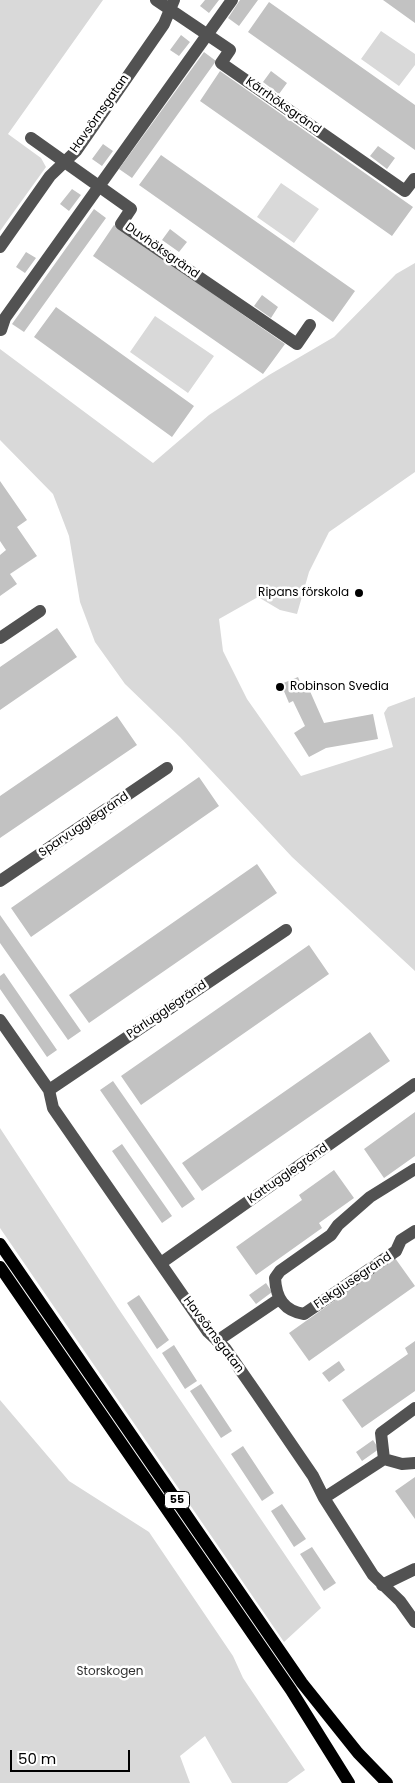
<!DOCTYPE html>
<meta charset="utf-8">
<style>
body{margin:0}
#map{position:relative;width:415px;height:1783px;overflow:hidden;background:#fff;font-family:Poppins,sans-serif}
canvas{display:block}
.scale{position:absolute;left:10px;top:1750px;width:120px;height:22px;box-sizing:border-box;border:2px solid #000;border-top:0;padding-left:6px;font-size:15px;line-height:18px;white-space:nowrap;color:#000;-webkit-text-stroke:4px #fff;paint-order:stroke}
</style>
<div id="map">
<canvas width="415" height="1783"></canvas>
<div class="scale">50 m</div>
</div>
<script>
const g = document.querySelector('canvas').getContext('2d');
g.lineJoin = 'round';
function paint(path, color) { g.fillStyle = color; g.fill(path, 'evenodd'); }
function trace(path, color, width, dash) { g.strokeStyle = color; g.lineWidth = width; g.lineCap = dash ? 'butt' : 'round'; g.setLineDash(dash || []); g.stroke(path); }
function label(font, color, halo, rows, align = 'center') {
  g.font = font + ' Poppins,sans-serif'; g.lineWidth = 5; g.setLineDash([]); g.textBaseline = 'middle'; g.strokeStyle = halo; g.fillStyle = color; for (const [text, x, y, turn = 0] of rows) {
    g.save(); g.translate(x, y); g.rotate((+turn || 0) * Math.PI / 180); g.textAlign = isNaN(turn) ? turn : align; if (halo) g.strokeText(text, 0, 0); g.fillText(text, 0, 0); g.restore();
  }
}
paint(new Path2D(`
 M 0,0 L 103,0 L 8,134 L 41,158 L 46,167 L 0,231 Z
 M 381,31 L 415,54 L 415,65 L 399,86 L 361,59 Z
 M 281,183 L 319,209 L 294,243 L 257,217 Z
 M 415,263 L 415,472 L 329,532 L 309,572 L 297,614 L 280,610 L 258,597 L 219,619 L 223,651 L 247,699 L 301,776 L 393,747 L 384,713 L 388,707 L 415,697 L 415,971 L 292,857 L 180,737 L 125,684 L 95,642 L 80,602 L 69,536 L 53,494 L 0,440 L 0,349 L 153,463 L 209,415 L 269,375 L 334,337 L 396,274 Z
 M 155,316 L 214,356 L 188,393 L 130,352 Z
 M 0,1128 L 118,1308 L 321,1608 L 284,1642 L 0,1228 Z
 M 0,1400 L 69,1481 L 149,1532 L 233,1656 L 243,1678 L 305,1770 L 287,1783 L 232,1783 L 205,1736 L 180,1756 L 190,1783 L 0,1783 Z`), '#d9d9d9');
paint(new Path2D(`
 M 205,0 L 219,0 L 209,13 L 200,6 Z
 M 240,0 L 258,0 L 239,26 L 228,18 Z
 M 383,0 L 415,0 L 415,23 Z
 M 269,2 L 415,105 L 415,150 L 248,32 Z
 M 181,35 L 190,42 L 179,56 L 170,50 Z
 M 204,52 L 216,61 L 132,178 L 119,169 Z
 M 220,71 L 413,207 L 392,236 L 200,101 Z
 M 271,71 L 287,83 L 279,94 L 263,82 Z
 M 103,144 L 113,151 L 102,166 L 92,159 Z
 M 378,146 L 395,158 L 387,169 L 370,156 Z
 M 161,155 L 355,291 L 333,322 L 139,185 Z
 M 72,189 L 81,195 L 69,211 L 60,204 Z
 M 94,209 L 106,218 L 24,332 L 12,324 Z
 M 114,225 L 285,344 L 263,374 L 93,256 Z
 M 170,229 L 187,242 L 179,252 L 162,240 Z
 M 26,252 L 36,258 L 25,273 L 16,267 Z
 M 262,295 L 278,307 L 271,318 L 254,306 Z
 M 56,307 L 194,406 L 172,437 L 34,337 Z
 M 0,481 L 27,520 L 17,527 L 37,556 L 10,574 L 17,584 L 0,596 L 0,555 L 6,550 L 0,541 Z
 M 57,628 L 77,657 L 0,710 L 0,667 Z
 M 298,677 L 304,691 L 309,689 L 324,723 L 373,714 L 378,739 L 326,748 L 309,757 L 294,733 L 305,726 L 293,701 L 289,703 L 281,684 Z
 M 117,716 L 137,745 L 0,838 L 0,796 Z
 M 199,777 L 219,806 L 31,937 L 11,908 Z
 M 257,864 L 277,893 L 89,1023 L 69,995 Z
 M 0,915 L 81,1031 L 68,1040 L 0,943 Z
 M 309,945 L 329,974 L 141,1105 L 121,1076 Z
 M 4,973 L 57,1050 L 47,1057 L 0,989 L 0,976 Z
 M 370,1032 L 390,1061 L 202,1191 L 182,1163 Z
 M 113,1081 L 195,1199 L 182,1208 L 100,1090 Z
 M 415,1112 L 415,1156 L 384,1178 L 364,1149 Z
 M 122,1144 L 172,1216 L 162,1223 L 112,1151 Z
 M 334,1170 L 354,1198 L 319,1223 L 322,1228 L 256,1275 L 236,1247 L 302,1200 L 299,1195 Z
 M 395,1258 L 415,1286 L 309,1361 L 289,1333 Z
 M 266,1283 L 272,1292 L 256,1304 L 249,1295 Z
 M 139,1295 L 169,1340 L 157,1349 L 127,1303 Z
 M 415,1341 L 415,1391 L 362,1428 L 342,1400 L 408,1354 L 405,1348 Z
 M 174,1345 L 197,1381 L 185,1389 L 162,1353 Z
 M 339,1361 L 345,1370 L 329,1382 L 322,1373 Z
 M 201,1384 L 232,1431 L 221,1438 L 190,1391 Z
 M 373,1440 L 379,1449 L 362,1461 L 356,1452 Z
 M 243,1446 L 274,1493 L 262,1501 L 231,1454 Z
 M 415,1477 L 415,1519 L 395,1491 Z
 M 282,1504 L 306,1539 L 294,1547 L 271,1511 Z
 M 312,1547 L 336,1583 L 324,1591 L 300,1554 Z`), '#c2c2c2');
trace(new Path2D(`
 M 156,0 L 230,50 L 221,63 L 405,191 L 414,179
 M 31,138 L 131,209 L 121,224 L 297,344 L 310,325
 M 0,247 L 50,176 L 76,151 L 164,24 L 174,0
 M 1,330 L 5,318 L 232,0
 M 0,638 L 40,611
 M 0,881 L 167,768
 M 0,1020 L 49,1090 L 53,1108 L 208,1332 L 225,1348 L 257,1394 L 313,1476 L 324,1498 L 373,1575 L 400,1601 L 415,1622
 M 49,1090 L 286,930
 M 415,1169 L 370,1197 L 338,1225 L 331,1235 L 280,1271 L 275,1278 C 276,1298 284,1311 304,1314 L 396,1251 L 401,1240 L 415,1231
 M 161,1263 L 415,1084
 M 217,1341 L 279,1299
 M 384,1459 L 381,1433 L 415,1408
 M 384,1459 L 402,1464 L 415,1463
 M 324,1498 L 384,1459
 M 382,1585 L 415,1569`), '#525252', 12);
trace(new Path2D(`
 M 0,1244 L 302,1683 L 358,1753 L 387,1783
 M 0,1267 L 291,1690 L 349,1783`), '#000', 12);
for (const [x, y, r, color] of [
 [359,593,5,"#000"],
 [280,687,5,"#000"]
]) { const dot = new Path2D(); dot.arc(x, y, r, 0, 2 * Math.PI); g.fillStyle = color; g.fill(dot); trace(dot, '#fff', 2); }
for (const [x, y, w] of [
 [177,1500,25]
]) { const box = new Path2D(); box.roundRect(x - w / 2, y - 8.5, w, 17, 4); g.fillStyle = '#fff'; g.fill(box); trace(box, '#000', 1); }
label('bold 11px', '#000', null, [
 ["55",177,1500]
]);
label('12px', '#000', '#fff', [
 ["Kärrhöksgränd",283,106,35],
 ["Havsörnsgatan",100,114,-55],
 ["Duvhöksgränd",162,251,35],
 ["Sparvugglegränd",84,825,-34],
 ["Pärlugglegränd",167,1010,-34],
 ["Kattugglegränd",288,1174,-35],
 ["Fiskgjusegränd",353,1281,-34],
 ["Havsörnsgatan",213,1335,53]
]);
label('12px', '#000', '#fff', [
 ["Ripans förskola",349,593],
 ["Robinson Svedia",290,687,"left"]
], 'right');
label('12px', '#303030', '#fff', [
 ["Storskogen",110,1672]
]);
</script>
